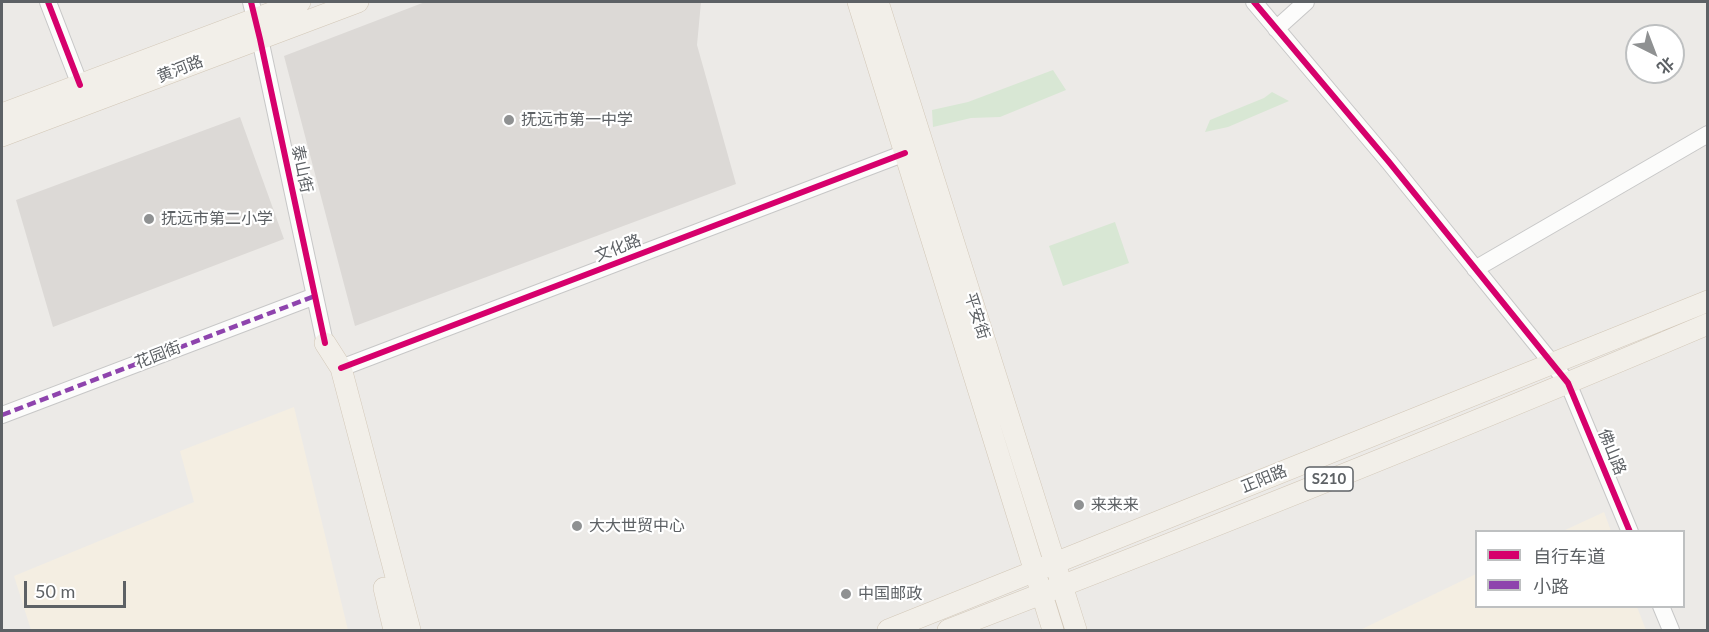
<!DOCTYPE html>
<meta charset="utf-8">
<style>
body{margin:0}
#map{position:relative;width:1709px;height:632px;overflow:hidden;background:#eceae7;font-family:Lato,"Noto Sans SC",sans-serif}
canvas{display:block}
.frame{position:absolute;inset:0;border:3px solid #5d6165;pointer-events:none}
.legend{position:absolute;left:1475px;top:530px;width:210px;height:78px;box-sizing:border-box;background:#fff;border:2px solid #bec0c1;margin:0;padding:8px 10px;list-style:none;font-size:18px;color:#5d6165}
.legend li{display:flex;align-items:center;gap:12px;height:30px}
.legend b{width:30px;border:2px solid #bec0c1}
.north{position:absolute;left:1625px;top:24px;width:60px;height:60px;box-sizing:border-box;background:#fff;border:2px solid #bec0c1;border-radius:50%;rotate:138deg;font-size:16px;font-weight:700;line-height:24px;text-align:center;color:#5d6165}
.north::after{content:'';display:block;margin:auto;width:21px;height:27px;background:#8f9192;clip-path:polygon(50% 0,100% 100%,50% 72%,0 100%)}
.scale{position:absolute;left:24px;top:581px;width:102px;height:27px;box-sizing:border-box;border:3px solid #5d6165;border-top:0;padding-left:8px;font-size:18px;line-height:21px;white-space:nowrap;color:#5d6165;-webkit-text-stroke:4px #fff;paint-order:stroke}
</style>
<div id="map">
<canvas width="1709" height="632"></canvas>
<div class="frame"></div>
<ul class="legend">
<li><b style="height:8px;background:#d6006c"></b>自行车道</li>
<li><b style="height:8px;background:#8e44ad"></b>小路</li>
</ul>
<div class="north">北</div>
<div class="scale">50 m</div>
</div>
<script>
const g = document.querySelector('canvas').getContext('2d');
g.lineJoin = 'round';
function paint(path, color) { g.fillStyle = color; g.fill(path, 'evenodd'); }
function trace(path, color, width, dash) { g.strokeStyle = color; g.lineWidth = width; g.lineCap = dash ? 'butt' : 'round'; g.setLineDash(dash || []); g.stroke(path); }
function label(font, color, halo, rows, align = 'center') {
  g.font = font + ' Lato,"Noto Sans SC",sans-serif'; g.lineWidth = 4.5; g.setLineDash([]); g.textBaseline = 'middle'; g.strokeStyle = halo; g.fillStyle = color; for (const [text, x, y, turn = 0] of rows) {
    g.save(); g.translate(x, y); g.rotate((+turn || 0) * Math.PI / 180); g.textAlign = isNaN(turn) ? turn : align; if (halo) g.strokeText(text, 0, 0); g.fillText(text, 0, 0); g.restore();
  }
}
paint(new Path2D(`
 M 294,407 L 348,630 L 31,630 L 14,576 L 194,502 L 180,451 Z
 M 1604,512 L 1611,531 L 1563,531 Z
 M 1476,574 L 1476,606 L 1637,607 L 1646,630 L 1360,630 Z`), '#f4eee2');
paint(new Path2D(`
 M 425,2 L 701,2 L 697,45 L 736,184 L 355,326 L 284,56 Z
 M 240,117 L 284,239 L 53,327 L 16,200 Z`), '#dcd9d6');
paint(new Path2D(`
 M 1053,70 L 1066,90 L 1000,117 L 971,118 L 933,127 L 932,110 L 968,102 Z
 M 1272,92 L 1289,101 L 1228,127 L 1205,132 L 1210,120 L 1264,98 Z
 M 1115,222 L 1129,263 L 1063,286 L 1049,246 Z`), '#d8e7d4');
const minor = new Path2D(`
 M 48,2 L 80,85
 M 251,2 L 260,39 L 325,343
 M 1254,2 L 1389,162 L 1568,383 L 1630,532
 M 1276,29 L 1306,2
 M 1475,269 L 1708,134
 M 341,368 L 905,153
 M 2,415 L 315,296
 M 1661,606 L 1671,630`);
const major = new Path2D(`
 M 858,2 L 1053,630
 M 878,2 L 1076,630
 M 2,114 L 300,2
 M 2,136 L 358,2
 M 325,343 L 341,368 L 410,630
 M 384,588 L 394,630
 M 888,630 L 1708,301
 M 948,630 C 1203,532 1456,431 1708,324`);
trace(minor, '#c7c7c7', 18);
trace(major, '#d2c7b7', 22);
trace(minor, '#fcfcfb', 16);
trace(major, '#f2efe9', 21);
trace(new Path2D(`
 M 2,415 L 315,296`), '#8e44ad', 4.5, [9, 4.5]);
trace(new Path2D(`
 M 48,2 L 80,85
 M 251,2 L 260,39 L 325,343
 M 1254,2 L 1389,162 L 1568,383 L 1630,532
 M 341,368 L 905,153`), '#d6006c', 6);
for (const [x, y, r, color] of [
 [509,120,6,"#8f9192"],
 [149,219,6,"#8f9192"],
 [1079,505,6,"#8f9192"],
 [577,526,6,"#8f9192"],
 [846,594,6,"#8f9192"]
]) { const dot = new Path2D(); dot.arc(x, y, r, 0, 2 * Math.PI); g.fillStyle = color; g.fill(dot); trace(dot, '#fff', 2); }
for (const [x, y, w] of [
 [1329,479,48]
]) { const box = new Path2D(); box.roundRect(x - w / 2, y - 12, w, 24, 4.5); g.fillStyle = '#fff'; g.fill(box); trace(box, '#5d6165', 1.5); }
label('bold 15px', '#5d6165', null, [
 ["S210",1329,479]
]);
label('16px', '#5d6165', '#fff', [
 ["黄河路",180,69,-21],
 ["泰山街",302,169,78],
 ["文化路",618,248,-21],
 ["平安街",977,316,72],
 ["花园街",158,355,-21],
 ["佛山路",1612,452,68],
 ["正阳路",1264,479,-22]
]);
label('16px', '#5d6165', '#fff', [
 ["抚远市第一中学",521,120],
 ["抚远市第二小学",161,219],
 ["来来来",1091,505],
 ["大大世贸中心",589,526],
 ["中国邮政",858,594]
], 'left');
</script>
